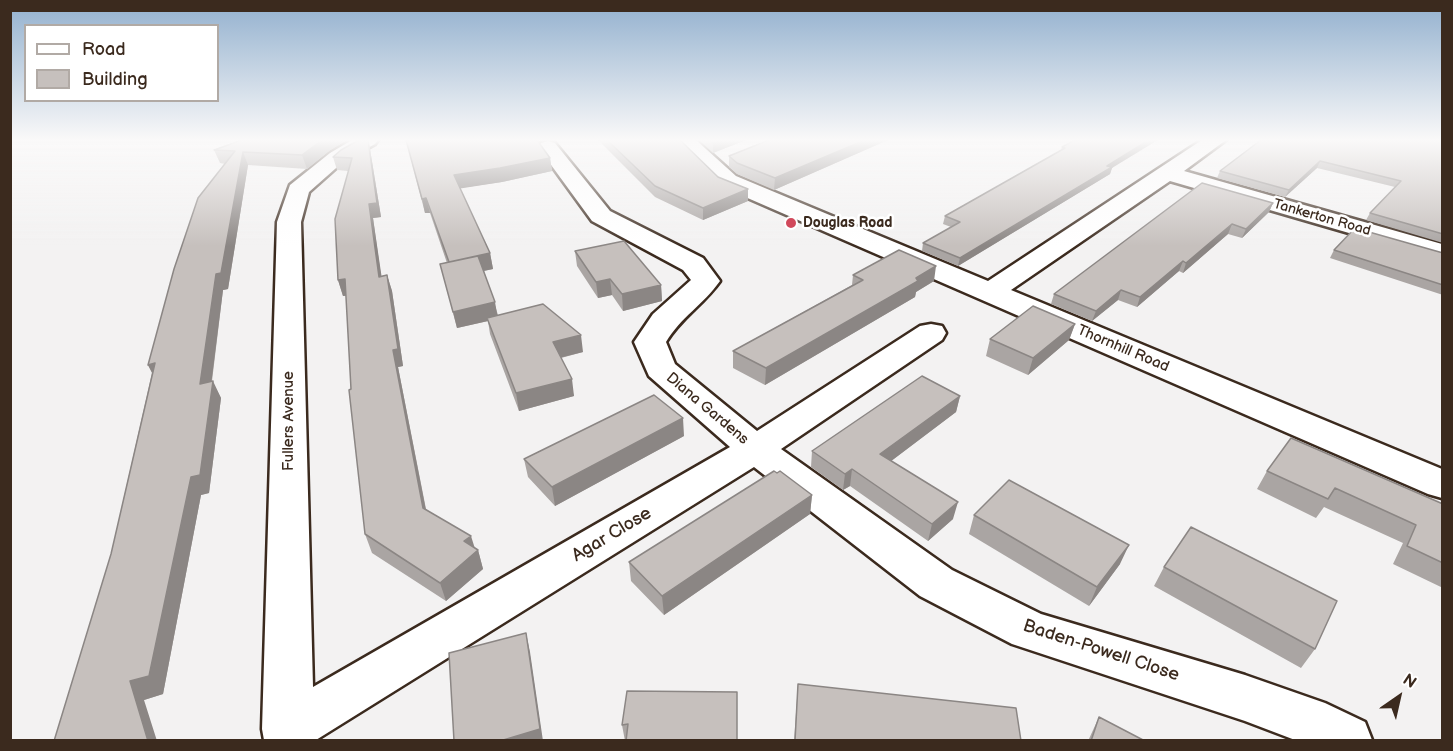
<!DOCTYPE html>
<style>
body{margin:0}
#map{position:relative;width:1453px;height:751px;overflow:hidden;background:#f3f2f2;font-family:"Balsamiq Sans",sans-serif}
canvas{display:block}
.frame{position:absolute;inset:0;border:12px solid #3b2a1e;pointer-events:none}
.legend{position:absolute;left:24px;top:24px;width:195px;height:78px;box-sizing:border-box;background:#fff;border:2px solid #b1aaa5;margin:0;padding:8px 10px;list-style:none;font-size:18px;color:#3b2a1e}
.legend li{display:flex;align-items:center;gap:12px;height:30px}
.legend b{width:30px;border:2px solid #b1aaa5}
.north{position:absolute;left:1369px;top:667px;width:60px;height:60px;-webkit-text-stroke:4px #fff;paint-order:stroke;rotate:34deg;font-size:16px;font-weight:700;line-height:24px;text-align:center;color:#3b2a1e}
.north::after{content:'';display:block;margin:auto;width:21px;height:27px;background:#3b2a1e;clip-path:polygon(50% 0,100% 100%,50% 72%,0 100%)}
</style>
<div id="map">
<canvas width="1453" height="751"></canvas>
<div class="frame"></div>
<ul class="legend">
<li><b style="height:8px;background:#fff"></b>Road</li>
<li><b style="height:16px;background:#c6c0bd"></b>Building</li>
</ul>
<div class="north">N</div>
</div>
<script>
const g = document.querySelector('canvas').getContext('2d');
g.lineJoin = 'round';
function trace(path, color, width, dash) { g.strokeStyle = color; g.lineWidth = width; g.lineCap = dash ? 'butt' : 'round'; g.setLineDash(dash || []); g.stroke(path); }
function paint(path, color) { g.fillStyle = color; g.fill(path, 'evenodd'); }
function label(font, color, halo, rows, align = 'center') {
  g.font = font + ' "Balsamiq Sans",sans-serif'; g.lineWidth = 5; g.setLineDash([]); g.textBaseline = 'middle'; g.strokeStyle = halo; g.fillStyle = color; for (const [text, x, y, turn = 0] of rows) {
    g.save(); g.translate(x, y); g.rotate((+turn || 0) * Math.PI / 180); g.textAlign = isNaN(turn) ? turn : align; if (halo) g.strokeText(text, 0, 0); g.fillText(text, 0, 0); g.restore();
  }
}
const minor = new Path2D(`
 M 352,140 L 378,140 L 375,144 L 344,161 L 309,192 L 301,222 L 313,687 L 730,447 L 649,376 L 634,342 L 653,314 L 691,280 L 683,270 L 592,221 L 538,147 L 541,143 L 548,141 L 555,143 L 610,211 L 703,258 L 720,281 C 703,305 681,317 666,342 L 675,364 L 757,431 L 920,326 L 931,324 L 942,326 L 946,333 L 942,340 L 781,449 L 952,570 L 1041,614 L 1245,675 L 1325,703 L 1365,722 L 1372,740 L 1295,740 L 1245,721 L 1012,644 L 920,596 L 754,467 L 316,740 L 264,740 L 262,729 L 277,222 L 290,185 L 330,153 Z
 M 673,140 L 696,140 L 736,176 L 988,281 L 1202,140 L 1226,140 L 1184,171 L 1442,244 L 1442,260 L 1170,181 L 1011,290 L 1442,469 L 1442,498 L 1428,494 L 720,186 Z`);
trace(minor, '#3b2a1e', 5);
paint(minor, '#fff');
paint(new Path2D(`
 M 359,140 L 368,140 L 370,149 L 381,217 L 373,218 L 381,276 L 387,275 L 392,291 L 403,366 L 398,367 L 426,509 L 478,550 L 483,569 L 446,601 L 372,553 L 365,534 L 351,389 L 346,296 L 343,296 L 338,280 L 348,171 L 337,170 L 333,157 Z
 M 406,140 L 550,158 L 552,171 L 502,182 L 460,188 L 490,253 L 493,269 L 484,271 L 498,315 L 583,352 L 561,358 L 574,396 L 519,411 L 490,334 L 488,321 L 457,328 L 440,264 L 447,263 L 430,213 L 425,213 Z
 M 598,140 L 680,140 L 718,177 L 748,201 L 703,220 L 655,197 Z
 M 699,140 L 746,140 L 713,153 Z
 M 888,140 L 774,190 L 737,174 L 729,167 L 729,156 Z
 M 1443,140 L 1443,243 L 1366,220 L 1370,213 L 1395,187 L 1317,168 L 1285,197 L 1217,178 L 1220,171 Z
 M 1062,147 L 1112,168 L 1110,174 L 958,266 L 922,251 L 923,243 L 951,227 L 943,224 L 945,216 L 1061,150 Z
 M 214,150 L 329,151 L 307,169 L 248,165 L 228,289 L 223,290 L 212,381 L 221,398 L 209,493 L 201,495 L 163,694 L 144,700 L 54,741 L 111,554 L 152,373 L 148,365 L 225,164 L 220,163 Z
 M 1273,203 L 1269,212 L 1242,238 L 1228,234 L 1183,273 L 1179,271 L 1137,307 L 1118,300 L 1092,321 L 1051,304 L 1054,294 Z
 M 1334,250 L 1443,253 L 1443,295 L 1330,258 Z
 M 575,251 L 661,285 L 662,301 L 623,311 L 612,295 L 598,298 L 577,266 Z
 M 853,275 L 934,281 L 916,292 L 915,297 L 765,385 L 733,368 L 733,351 L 852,285 Z
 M 1075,324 L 1069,340 L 1028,375 L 986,356 L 990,339 Z
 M 960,396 L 956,412 L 891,461 L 953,519 L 928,541 L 850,486 L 843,490 L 811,467 L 812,451 Z
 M 684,436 L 555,506 L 528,477 L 524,459 Z
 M 1267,471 L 1443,504 L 1443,588 L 1393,564 L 1403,543 L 1324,507 L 1316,518 L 1257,489 Z
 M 812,495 L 810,514 L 664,615 L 631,581 L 629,562 Z
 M 974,515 L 1120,564 L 1089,606 L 969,534 Z
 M 1164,567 L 1315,649 L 1301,668 L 1154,586 Z
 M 798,684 L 1021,741 L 794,741 Z
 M 627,691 L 737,741 L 625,741 L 622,725 Z
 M 1099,717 L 1145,741 L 1088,741 Z`), '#aaa5a3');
paint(new Path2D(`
 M 322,140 L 347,140 L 329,151 L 307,169 L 302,155 Z
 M 368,140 L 370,149 L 381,217 L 373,218 L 384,293 L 379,277 L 369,204 Z
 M 720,140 L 746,140 L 713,153 L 713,143 Z
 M 865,140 L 888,140 L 774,190 L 775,178 Z
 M 1149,140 L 1158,140 L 1112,168 L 1110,174 L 958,266 L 960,258 L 1107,166 Z
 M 243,152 L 248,165 L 228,289 L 223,290 L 209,401 L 200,384 L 216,274 Z
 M 550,158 L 552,171 L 502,182 L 457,189 L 454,175 Z
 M 1320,161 L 1317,168 L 1285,197 L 1289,190 Z
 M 748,189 L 748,201 L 703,220 L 703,208 Z
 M 426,198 L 430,213 L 425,213 L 422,199 Z
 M 1273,203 L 1269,212 L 1242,238 L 1246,229 Z
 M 1232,224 L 1228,234 L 1183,273 L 1186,263 Z
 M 490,253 L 493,269 L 453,277 L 449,262 Z
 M 1183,261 L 1179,271 L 1137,307 L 1140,297 Z
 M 936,266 L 934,281 L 916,292 L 915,297 L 765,385 L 766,368 Z
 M 387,275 L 392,291 L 403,366 L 398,367 L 429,526 L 423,508 L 393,350 Z
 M 345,279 L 350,295 L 343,296 L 338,280 Z
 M 610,279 L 612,295 L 598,298 L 596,282 Z
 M 661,285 L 662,301 L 623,311 L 622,294 Z
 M 1121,290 L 1118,300 L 1092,321 L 1096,311 Z
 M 495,302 L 498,319 L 487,318 L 488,321 L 457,328 L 453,312 Z
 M 1075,324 L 1069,340 L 1028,375 L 1033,358 Z
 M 581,335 L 583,352 L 555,359 L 553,342 Z
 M 155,363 L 157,382 L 148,365 Z
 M 572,379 L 574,396 L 519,411 L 516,393 Z
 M 213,381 L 221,398 L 209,493 L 201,495 L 163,694 L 144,700 L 157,741 L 148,741 L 130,681 L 191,477 Z
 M 960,396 L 956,412 L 878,471 L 880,454 Z
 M 683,418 L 684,436 L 555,506 L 552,487 Z
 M 852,469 L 850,486 L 843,490 L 845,474 Z
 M 812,495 L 810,514 L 664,615 L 662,596 Z
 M 958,502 L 953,519 L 928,541 L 932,524 Z
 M 471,536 L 476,552 L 478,550 L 483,569 L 446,601 L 440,583 L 464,541 Z
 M 1129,545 L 1120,564 L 1089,606 L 1097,587 Z
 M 526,633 L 530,652 L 543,741 L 500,741 Z`), '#8b8684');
const building = new Path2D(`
 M 242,140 L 322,140 L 302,155 L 243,152 L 221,273 L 216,274 L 200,384 L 213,381 L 200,475 L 191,477 L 149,676 L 130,681 L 148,741 L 54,741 L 111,554 L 155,363 L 148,365 L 174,269 L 198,198 L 235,151 L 214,150 Z
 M 359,140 L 368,140 L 377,203 L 369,204 L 379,277 L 387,275 L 398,349 L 393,350 L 423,508 L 471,536 L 464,541 L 478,550 L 440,583 L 365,534 L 349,390 L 351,389 L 345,279 L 338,280 L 335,219 L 352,158 L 333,157 L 341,150 Z
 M 406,140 L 537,140 L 550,158 L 500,168 L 454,175 L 490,253 L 449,262 L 426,198 L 422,199 Z
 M 607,140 L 680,140 L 718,177 L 748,189 L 703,208 L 655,186 Z
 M 710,140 L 720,140 L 713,143 Z
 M 769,140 L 865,140 L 775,178 L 737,163 L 729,156 Z
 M 1075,140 L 1149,140 L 1107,166 L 1112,167 L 960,258 L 923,243 L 960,222 L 945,216 L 1065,148 L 1062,147 Z
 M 1261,140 L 1443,140 L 1443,234 L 1370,213 L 1401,181 L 1320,161 L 1289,190 L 1220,171 Z
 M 1202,183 L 1273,203 L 1246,229 L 1232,224 L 1186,263 L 1183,261 L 1140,297 L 1121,290 L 1096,311 L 1054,294 Z
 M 1355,228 L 1443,253 L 1443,285 L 1334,250 Z
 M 624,241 L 661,285 L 622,294 L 610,279 L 596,282 L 575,251 Z
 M 899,250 L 936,266 L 916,278 L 918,281 L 766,368 L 733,351 L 863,280 L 853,275 Z
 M 478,256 L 495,302 L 453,312 L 440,264 Z
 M 543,304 L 581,335 L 553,342 L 572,379 L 516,393 L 487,318 Z
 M 1033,306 L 1075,324 L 1033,358 L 990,339 Z
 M 922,376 L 960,396 L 880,454 L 958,502 L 932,524 L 852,469 L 845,474 L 812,451 Z
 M 654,395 L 683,418 L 552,487 L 524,459 Z
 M 1291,438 L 1443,504 L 1443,563 L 1407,546 L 1416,525 L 1335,488 L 1328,499 L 1267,471 Z
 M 774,471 L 777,473 L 780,471 L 812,495 L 662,596 L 629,562 Z
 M 1009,480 L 1129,545 L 1097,587 L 974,515 Z
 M 1191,527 L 1337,601 L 1315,649 L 1164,567 Z
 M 526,633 L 540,729 L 500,741 L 454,741 L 449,653 Z
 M 798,684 L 1016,708 L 1021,741 L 795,741 Z
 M 627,691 L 737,692 L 737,741 L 626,741 L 628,724 L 622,725 Z
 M 1099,717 L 1145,741 L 1091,741 Z`);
paint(building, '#c6c0bd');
trace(building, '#8b8684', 1.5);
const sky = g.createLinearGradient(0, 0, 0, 246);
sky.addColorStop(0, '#92b0ce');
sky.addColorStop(0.57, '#faf9f9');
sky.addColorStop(1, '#faf9f900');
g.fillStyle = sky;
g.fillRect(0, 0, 1453, 246);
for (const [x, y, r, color] of [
 [791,223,6,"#d1495b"]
]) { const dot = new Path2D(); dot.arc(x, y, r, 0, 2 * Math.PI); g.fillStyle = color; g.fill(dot); trace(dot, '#fff', 2); }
label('14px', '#3b2a1e', '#fff', [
 ["Tankerton Road",1322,218,16]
]);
label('bold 14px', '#3b2a1e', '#fff', [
 ["Douglas Road",803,223]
], 'left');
label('15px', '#3b2a1e', '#fff', [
 ["Thornhill Road",1123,349,23],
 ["Diana Gardens",707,409,40],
 ["Fullers Avenue",289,421,-90]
]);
label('18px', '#3b2a1e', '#fff', [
 ["Agar Close",612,535,-31],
 ["Baden-Powell Close",1101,651,18]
]);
</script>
